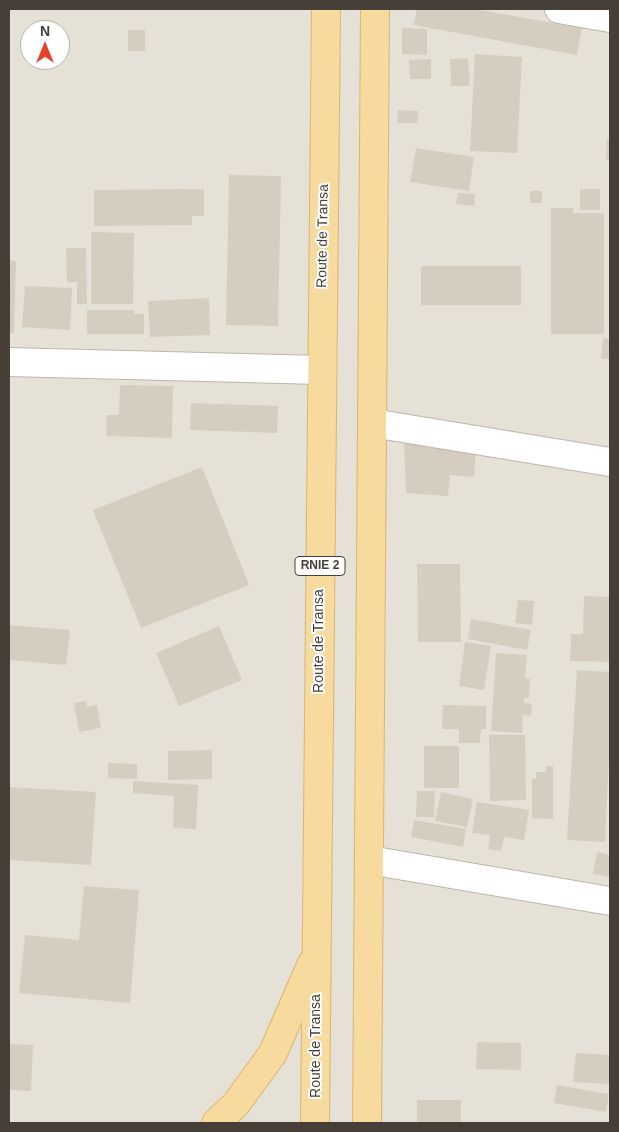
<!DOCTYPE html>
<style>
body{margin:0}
#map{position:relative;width:619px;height:1132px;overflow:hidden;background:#f2efe8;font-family:Arial,sans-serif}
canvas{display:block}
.frame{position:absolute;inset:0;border:10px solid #453f37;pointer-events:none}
.north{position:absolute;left:20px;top:20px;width:50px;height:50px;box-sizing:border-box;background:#fff;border:1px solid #b5b2af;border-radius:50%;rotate:0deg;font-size:14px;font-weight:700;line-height:20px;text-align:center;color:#453f37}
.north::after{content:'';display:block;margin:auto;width:18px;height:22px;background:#e84029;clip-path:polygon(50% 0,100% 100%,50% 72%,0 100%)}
</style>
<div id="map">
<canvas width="619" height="1132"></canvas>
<div class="frame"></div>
<div class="north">N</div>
</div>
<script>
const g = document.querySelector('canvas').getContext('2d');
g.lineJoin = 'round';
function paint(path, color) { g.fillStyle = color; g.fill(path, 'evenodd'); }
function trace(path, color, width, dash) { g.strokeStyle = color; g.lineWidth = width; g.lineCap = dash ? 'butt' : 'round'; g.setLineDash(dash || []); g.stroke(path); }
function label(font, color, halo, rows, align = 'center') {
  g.font = font + ' Arial,sans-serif'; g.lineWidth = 4; g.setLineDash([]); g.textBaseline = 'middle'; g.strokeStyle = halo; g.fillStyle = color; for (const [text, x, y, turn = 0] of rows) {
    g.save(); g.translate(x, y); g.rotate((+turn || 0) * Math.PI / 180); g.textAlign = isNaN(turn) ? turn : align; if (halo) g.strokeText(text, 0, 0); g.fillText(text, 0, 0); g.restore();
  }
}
paint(new Path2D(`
 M 9,9 L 610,9 L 610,1123 L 9,1123 ZM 30,30 L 60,30 L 60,60 L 30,60 Z`), '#e6e1d6');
paint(new Path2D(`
 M 417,9 L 474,9 L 582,28 L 577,55 L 414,25 Z
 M 402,28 L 427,29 L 427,55 L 402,54 Z
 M 128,30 L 145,30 L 145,51 L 128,51 Z
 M 475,54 L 522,57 L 517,153 L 470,151 Z
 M 468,58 L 470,86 L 451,86 L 450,59 Z
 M 431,59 L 431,79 L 410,79 L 409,60 Z
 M 398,110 L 418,111 L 417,123 L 397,123 Z
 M 607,139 L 610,139 L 610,160 L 606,160 Z
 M 416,148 L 474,157 L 469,191 L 410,182 Z
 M 229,175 L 281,176 L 278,326 L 226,325 Z
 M 204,189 L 204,216 L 192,216 L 192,225 L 94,226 L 94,190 Z
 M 580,189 L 600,189 L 600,210 L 580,210 Z
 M 530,191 L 542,191 L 542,203 L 530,203 Z
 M 458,193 L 475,194 L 474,206 L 456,204 Z
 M 551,208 L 573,208 L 573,213 L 604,213 L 604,334 L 551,334 Z
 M 91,232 L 134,233 L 133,304 L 91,304 Z
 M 66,248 L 86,248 L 87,304 L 77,304 L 77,282 L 67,282 Z
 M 9,260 L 16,261 L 14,333 L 9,333 Z
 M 421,266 L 521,266 L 521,305 L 421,305 Z
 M 25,286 L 72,288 L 70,330 L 22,327 Z
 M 209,298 L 210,335 L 150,337 L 148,301 Z
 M 87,310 L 134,310 L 134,314 L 144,314 L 144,334 L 87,334 Z
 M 603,338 L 610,339 L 610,359 L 601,359 Z
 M 120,385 L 173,386 L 172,438 L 106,436 L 107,415 L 119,415 Z
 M 191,403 L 278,406 L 277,433 L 190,430 Z
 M 404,443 L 476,448 L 474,477 L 450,475 L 448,496 L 406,493 Z
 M 202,467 L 249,585 L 141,628 L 93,510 Z
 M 417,564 L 460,564 L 461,642 L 418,642 Z
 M 584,596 L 610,597 L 610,662 L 570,661 L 571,634 L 583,634 Z
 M 518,600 L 534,601 L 532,625 L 515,623 Z
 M 471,619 L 531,630 L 527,650 L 468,639 Z
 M 9,625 L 70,630 L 66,665 L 9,660 Z
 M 219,626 L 242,680 L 179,706 L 156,653 Z
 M 465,642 L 491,646 L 484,690 L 459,686 Z
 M 496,653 L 527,655 L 525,678 L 530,679 L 529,698 L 524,698 L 524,703 L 532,704 L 531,716 L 523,715 L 522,733 L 491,731 Z
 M 577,670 L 610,672 L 610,738 L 605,842 L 567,840 Z
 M 86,701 L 87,707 L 97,705 L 101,728 L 79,732 L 74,703 Z
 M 443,705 L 486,706 L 486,729 L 481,729 L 480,743 L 459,743 L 459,729 L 442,729 Z
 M 489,735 L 525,735 L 526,800 L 490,801 Z
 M 424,746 L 459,746 L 459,788 L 424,788 Z
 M 212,750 L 212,779 L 168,780 L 168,751 Z
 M 108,763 L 137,764 L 137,779 L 108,778 Z
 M 546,766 L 553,766 L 553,819 L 532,818 L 532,779 L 536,779 L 536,772 L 546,772 Z
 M 133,781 L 198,785 L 196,829 L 173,828 L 174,796 L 133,793 Z
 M 9,787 L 96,792 L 91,865 L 9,860 Z
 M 417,791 L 435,791 L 434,817 L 416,817 Z
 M 441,792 L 473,799 L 467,827 L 435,821 Z
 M 477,802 L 529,810 L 524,840 L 504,837 L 501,851 L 488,849 L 490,835 L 472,833 Z
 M 414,820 L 466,829 L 463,847 L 411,837 Z
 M 597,852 L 610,855 L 610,877 L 593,874 Z
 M 84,886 L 139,890 L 130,1003 L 19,993 L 25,935 L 79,940 Z
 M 477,1042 L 521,1043 L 521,1070 L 476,1069 Z
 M 9,1044 L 33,1045 L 31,1091 L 9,1090 Z
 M 576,1053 L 610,1055 L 610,1084 L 573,1082 Z
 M 557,1085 L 609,1094 L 606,1112 L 554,1103 Z
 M 417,1100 L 461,1100 L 461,1123 L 417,1123 Z`), '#d6cdc1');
const street = new Path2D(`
 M 559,9 L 610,18
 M 9,362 L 321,370
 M 372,423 L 610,462
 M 369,860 L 610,901`);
const primary = new Path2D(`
 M 216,1123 L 236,1104 L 273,1053 L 312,963
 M 315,1123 L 326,9
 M 367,1123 L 375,9`);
trace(street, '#bdb6ab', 30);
trace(primary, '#dab66f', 30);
trace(street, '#fff', 28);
trace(primary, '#f6da9e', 28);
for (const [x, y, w] of [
 [320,566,50]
]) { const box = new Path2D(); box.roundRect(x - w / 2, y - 9.5, w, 19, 4); g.fillStyle = '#fff'; g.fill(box); trace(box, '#453f37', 1); }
label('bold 12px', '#453f37', null, [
 ["RNIE 2",320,566]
]);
label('14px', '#453f37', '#fff', [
 ["Route de Transa",323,236,-89],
 ["Route de Transa",319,641,-90],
 ["Route de Transa",316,1046,-90]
]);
</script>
